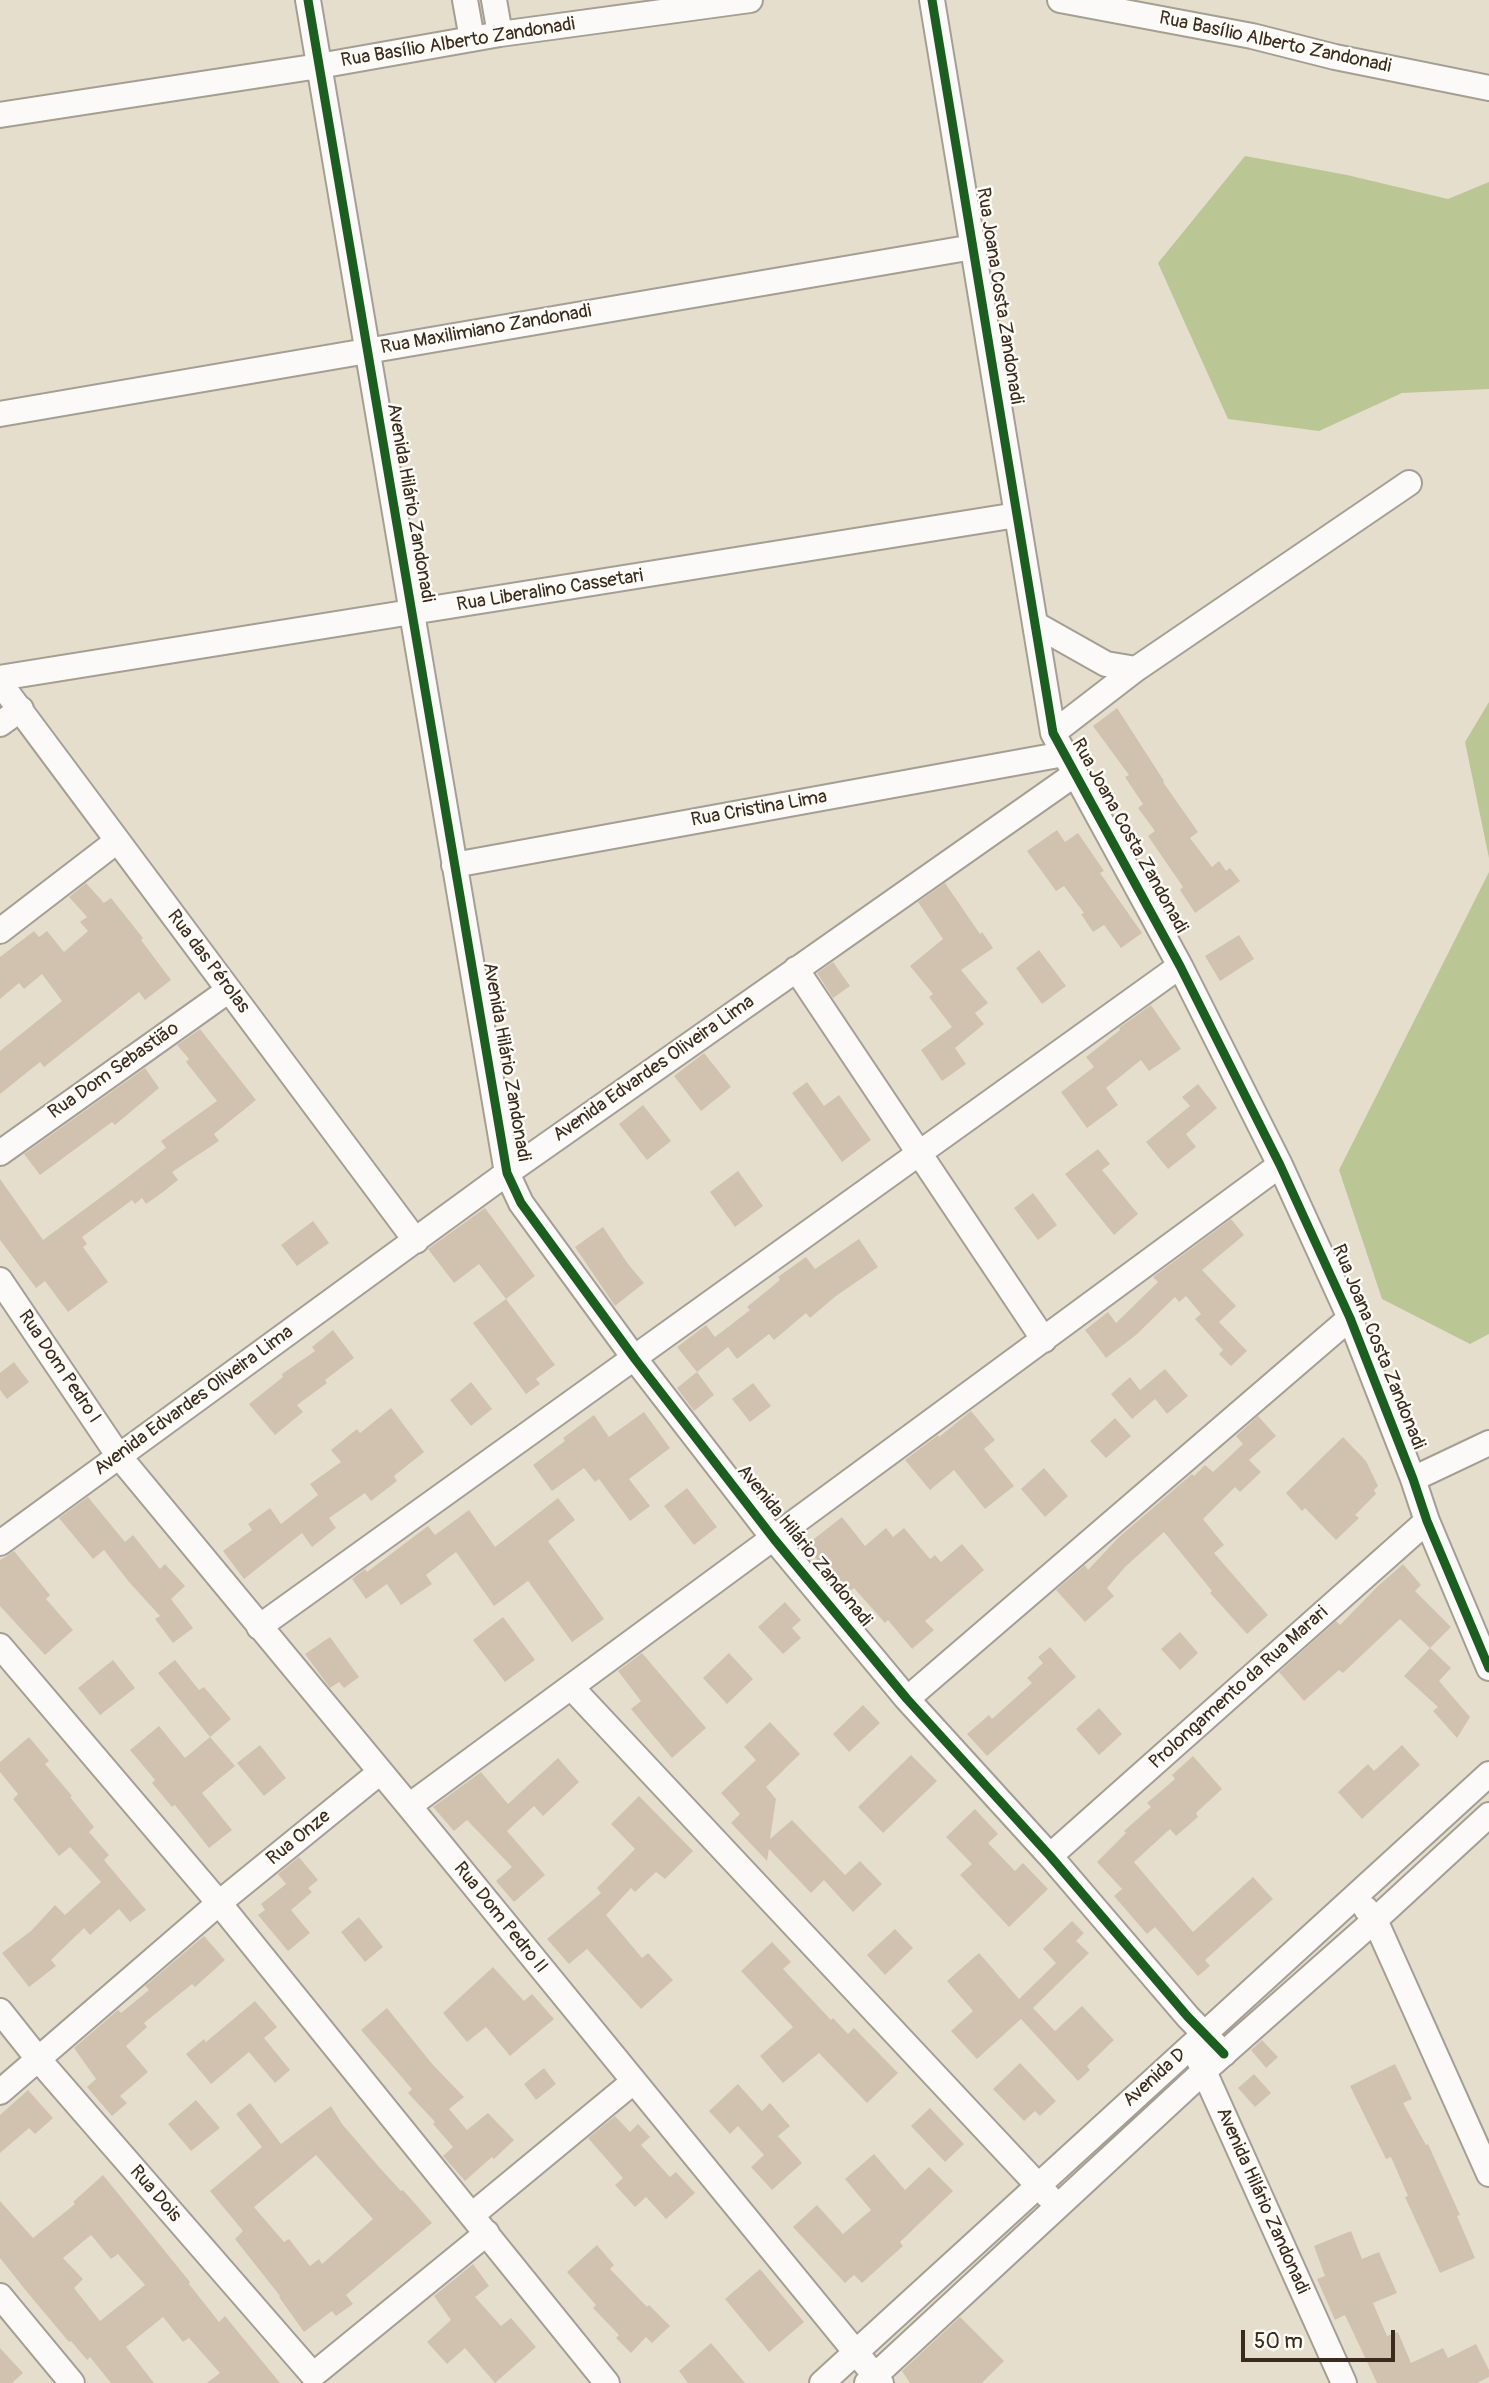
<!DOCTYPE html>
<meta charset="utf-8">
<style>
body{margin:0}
#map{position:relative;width:1489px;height:2383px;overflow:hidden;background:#e5decd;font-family:Pangolin,sans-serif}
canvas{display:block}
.scale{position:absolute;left:1241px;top:2330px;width:154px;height:32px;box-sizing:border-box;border:4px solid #3b2a1e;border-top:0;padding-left:9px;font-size:21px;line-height:24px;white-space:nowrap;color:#3b2a1e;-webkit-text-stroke:5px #fdfcf7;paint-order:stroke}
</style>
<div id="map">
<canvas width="1489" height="2383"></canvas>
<div class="scale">50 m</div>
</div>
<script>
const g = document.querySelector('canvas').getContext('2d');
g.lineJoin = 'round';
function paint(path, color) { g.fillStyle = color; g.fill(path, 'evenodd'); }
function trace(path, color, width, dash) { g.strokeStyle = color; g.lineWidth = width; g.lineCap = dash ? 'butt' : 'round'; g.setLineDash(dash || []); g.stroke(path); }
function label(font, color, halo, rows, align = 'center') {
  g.font = font + ' Pangolin,sans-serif'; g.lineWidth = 5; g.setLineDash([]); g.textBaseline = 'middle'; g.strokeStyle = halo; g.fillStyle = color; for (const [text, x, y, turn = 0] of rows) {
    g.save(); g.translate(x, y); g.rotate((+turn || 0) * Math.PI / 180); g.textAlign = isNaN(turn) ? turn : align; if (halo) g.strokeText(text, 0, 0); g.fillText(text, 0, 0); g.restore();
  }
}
paint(new Path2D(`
 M 1245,156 L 1347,175 L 1448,199 L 1489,182 L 1489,389 L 1402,393 L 1319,431 L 1228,419 L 1158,263 Z
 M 1489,702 L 1489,858 L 1465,742 Z
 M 1489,872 L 1489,1334 L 1470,1344 L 1382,1299 L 1339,1170 Z`), '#bac794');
paint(new Path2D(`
 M 1117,708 L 1164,781 L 1163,782 L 1198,832 L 1190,838 L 1212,867 L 1219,861 L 1226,871 L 1230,868 L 1240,881 L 1195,913 L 1180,890 L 1183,887 L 1148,836 L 1155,831 L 1138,808 L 1143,804 L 1125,777 L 1129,775 L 1093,726 Z
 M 1057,830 L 1065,842 L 1078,833 L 1104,871 L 1100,873 L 1142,933 L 1121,948 L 1104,925 L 1093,932 L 1081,914 L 1084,913 L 1064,886 L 1056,891 L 1027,851 Z
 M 86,883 L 104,903 L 111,898 L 143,938 L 141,940 L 171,980 L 145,1000 L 139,992 L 44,1067 L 40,1062 L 0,1094 L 0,1051 L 62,1001 L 42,974 L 24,989 L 19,983 L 0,999 L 0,957 L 34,931 L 39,937 L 47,931 L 64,952 L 88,931 L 80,922 L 87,917 L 69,897 Z
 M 945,883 L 980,934 L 982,932 L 993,948 L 961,970 L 988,1003 L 975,1013 L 984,1024 L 955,1048 L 966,1064 L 942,1081 L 921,1050 L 952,1027 L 929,997 L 933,994 L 910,966 L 943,939 L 918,902 Z
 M 1239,935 L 1254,959 L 1220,981 L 1205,956 Z
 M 1039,950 L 1066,986 L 1042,1004 L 1016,968 Z
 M 833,962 L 850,986 L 833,998 L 817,973 Z
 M 1151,1005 L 1181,1049 L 1149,1071 L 1141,1060 L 1106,1088 L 1118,1105 L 1087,1128 L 1061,1092 L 1094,1067 L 1086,1057 L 1120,1030 L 1119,1028 Z
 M 200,1029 L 256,1100 L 214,1134 L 219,1141 L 172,1172 L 178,1180 L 163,1192 L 146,1204 L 142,1198 L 135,1204 L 132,1200 L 82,1237 L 87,1244 L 83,1247 L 108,1282 L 68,1312 L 45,1281 L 36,1288 L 0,1240 L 0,1179 L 43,1240 L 120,1183 L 166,1148 L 161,1141 L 217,1101 L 186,1062 L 189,1059 L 177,1045 Z
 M 704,1053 L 731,1087 L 701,1111 L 674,1076 Z
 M 145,1068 L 159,1088 L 115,1125 L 112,1122 L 40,1175 L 24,1154 Z
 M 807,1082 L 824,1106 L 839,1095 L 871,1140 L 842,1162 L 792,1093 Z
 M 1198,1084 L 1217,1108 L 1186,1134 L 1196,1147 L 1168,1169 L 1146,1142 L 1190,1106 L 1182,1097 Z
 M 643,1105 L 671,1141 L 647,1160 L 619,1124 Z
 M 1098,1149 L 1110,1164 L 1102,1170 L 1138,1214 L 1114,1235 L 1065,1174 Z
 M 738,1171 L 763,1206 L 735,1227 L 710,1192 Z
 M 1033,1193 L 1057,1225 L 1038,1240 L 1014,1208 Z
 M 485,1208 L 535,1276 L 506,1299 L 479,1264 L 454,1283 L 428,1249 Z
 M 1231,1219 L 1244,1235 L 1202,1270 L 1236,1306 L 1219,1322 L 1247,1351 L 1231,1366 L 1219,1354 L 1223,1350 L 1195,1319 L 1201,1314 L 1186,1296 L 1179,1302 L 1175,1297 L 1136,1335 L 1106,1358 L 1085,1330 L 1108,1312 L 1116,1323 L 1158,1282 L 1153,1277 Z
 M 313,1221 L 329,1243 L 297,1266 L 281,1245 Z
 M 603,1227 L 628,1264 L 644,1283 L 615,1306 L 575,1247 Z
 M 859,1239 L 878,1267 L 836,1296 L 810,1318 L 806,1313 L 774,1340 L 769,1334 L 737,1359 L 728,1347 L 697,1372 L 677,1347 L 706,1325 L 715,1337 L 750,1310 L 747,1307 L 780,1280 L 778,1277 L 806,1257 L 815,1269 Z
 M 506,1299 L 555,1365 L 536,1379 L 540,1384 L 526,1394 L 473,1323 Z
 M 333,1330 L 354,1358 L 325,1380 L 327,1383 L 297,1405 L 303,1412 L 275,1435 L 249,1404 L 283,1377 L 282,1374 L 315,1351 L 312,1347 Z
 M 14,1362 L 29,1382 L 7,1399 L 0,1390 L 0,1373 Z
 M 1165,1369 L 1188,1396 L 1167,1414 L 1155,1399 L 1132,1419 L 1111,1394 L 1130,1377 L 1140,1390 Z
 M 697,1372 L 714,1395 L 694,1411 L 677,1388 Z
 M 471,1382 L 492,1409 L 471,1426 L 450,1400 Z
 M 753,1383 L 771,1406 L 750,1422 L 732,1399 Z
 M 391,1408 L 424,1452 L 394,1476 L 397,1481 L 371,1501 L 365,1493 L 329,1518 L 336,1528 L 312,1547 L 302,1533 L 244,1579 L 223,1551 L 252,1530 L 248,1524 L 270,1508 L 281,1524 L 318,1495 L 310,1484 L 341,1462 L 331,1450 L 357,1429 L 360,1433 Z
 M 971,1411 L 995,1440 L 984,1449 L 1014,1486 L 985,1509 L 954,1470 L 930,1490 L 905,1460 L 938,1435 L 939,1437 Z
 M 644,1412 L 670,1448 L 629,1479 L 650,1506 L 630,1521 L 599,1479 L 595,1482 L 584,1468 L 552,1491 L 533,1465 L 565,1441 L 563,1438 L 594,1415 L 609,1437 Z
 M 1258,1416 L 1276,1436 L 1249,1460 L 1261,1472 L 1240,1492 L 1235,1487 L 1203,1519 L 1224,1545 L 1214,1553 L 1268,1615 L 1247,1634 L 1210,1593 L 1212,1591 L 1164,1532 L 1125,1567 L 1107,1588 L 1114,1596 L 1085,1622 L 1056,1590 L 1085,1565 L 1088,1570 L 1118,1538 L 1192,1474 L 1194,1476 L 1205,1465 L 1213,1472 L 1243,1444 L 1236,1436 Z
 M 1115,1418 L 1131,1436 L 1106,1458 L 1090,1441 Z
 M 1343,1437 L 1366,1461 L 1378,1486 L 1374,1490 L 1376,1494 L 1355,1515 L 1359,1518 L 1336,1540 L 1305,1508 L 1302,1511 L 1286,1493 Z
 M 1044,1468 L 1068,1496 L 1045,1517 L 1021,1489 Z
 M 687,1488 L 717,1527 L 694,1545 L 664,1506 Z
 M 88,1497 L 125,1542 L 133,1535 L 160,1569 L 165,1564 L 185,1586 L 171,1599 L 193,1628 L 173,1643 L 155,1619 L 160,1616 L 129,1582 L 104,1550 L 93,1559 L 59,1518 Z
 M 558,1498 L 575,1520 L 548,1541 L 604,1619 L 572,1642 L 528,1581 L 494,1606 L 456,1552 L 426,1575 L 432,1584 L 401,1605 L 387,1584 L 366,1599 L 352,1579 L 365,1569 L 367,1572 L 428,1526 L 435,1535 L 469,1510 L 495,1547 Z
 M 842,1517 L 865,1546 L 886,1528 L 893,1537 L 904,1528 L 930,1559 L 935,1555 L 941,1562 L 962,1544 L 984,1570 L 925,1621 L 934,1630 L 912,1649 L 888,1620 L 885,1623 L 854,1588 L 850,1591 L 822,1560 L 819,1562 L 805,1546 Z
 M 14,1551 L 50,1595 L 46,1599 L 73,1630 L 45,1655 L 0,1606 L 0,1560 Z
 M 1403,1564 L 1421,1585 L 1415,1591 L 1451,1627 L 1430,1648 L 1400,1619 L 1343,1673 L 1339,1670 L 1304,1701 L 1279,1672 L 1336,1621 L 1340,1625 L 1378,1586 Z
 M 785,1602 L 801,1620 L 792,1628 L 801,1638 L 783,1654 L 758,1627 Z
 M 503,1617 L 535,1660 L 505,1682 L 473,1640 Z
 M 1180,1632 L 1198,1653 L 1180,1670 L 1161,1649 Z
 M 330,1637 L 359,1677 L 344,1688 L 339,1682 L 330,1688 L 305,1654 Z
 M 1050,1647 L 1076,1677 L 987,1756 L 967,1734 L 989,1715 L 992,1719 L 1032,1683 L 1027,1678 L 1043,1663 L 1038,1657 Z
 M 1430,1648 L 1451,1668 L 1439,1681 L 1470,1717 L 1457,1738 L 1433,1711 L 1438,1707 L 1404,1676 Z
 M 642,1653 L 706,1728 L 672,1758 L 631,1709 L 641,1701 L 618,1671 Z
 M 729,1653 L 753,1679 L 727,1704 L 703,1678 Z
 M 113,1660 L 135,1688 L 100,1715 L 78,1688 Z
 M 175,1660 L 199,1690 L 204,1687 L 231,1719 L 210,1737 L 158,1673 Z
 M 863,1705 L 880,1723 L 849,1752 L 833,1734 Z
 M 1099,1708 L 1122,1734 L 1099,1755 L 1076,1729 Z
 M 770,1722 L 800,1754 L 766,1787 L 776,1799 L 770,1839 L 792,1820 L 845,1875 L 860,1861 L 882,1884 L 853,1912 L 824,1880 L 811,1893 L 769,1849 L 767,1861 L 731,1823 L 740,1814 L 721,1793 L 756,1760 L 744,1747 Z
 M 159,1726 L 185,1758 L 210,1737 L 235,1766 L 202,1793 L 232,1830 L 209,1848 L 175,1805 L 172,1807 L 152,1783 L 155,1780 L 130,1750 Z
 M 29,1737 L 49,1761 L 45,1764 L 72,1796 L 70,1797 L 94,1827 L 89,1832 L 109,1855 L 104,1860 L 146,1910 L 130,1922 L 119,1909 L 90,1935 L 84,1928 L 51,1960 L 56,1966 L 29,1987 L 2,1953 L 31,1931 L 55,1905 L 65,1915 L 101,1882 L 70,1847 L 59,1856 L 13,1799 L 18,1794 L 0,1772 L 0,1762 Z
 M 260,1745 L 286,1778 L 264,1796 L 237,1763 Z
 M 1402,1745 L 1420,1765 L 1362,1819 L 1338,1792 L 1368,1764 L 1374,1771 Z
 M 911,1755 L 937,1781 L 883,1833 L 858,1807 Z
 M 1193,1756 L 1222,1789 L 1196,1813 L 1198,1817 L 1176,1836 L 1170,1829 L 1134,1862 L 1193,1932 L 1253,1877 L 1273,1899 L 1205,1960 L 1210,1966 L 1198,1976 L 1155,1927 L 1147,1934 L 1114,1896 L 1122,1889 L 1097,1862 L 1126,1833 L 1124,1831 L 1151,1807 L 1147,1803 L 1175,1779 L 1172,1775 Z
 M 558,1758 L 579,1782 L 543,1816 L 534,1806 L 507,1831 L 545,1875 L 514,1902 L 496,1881 L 512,1867 L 467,1820 L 454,1831 L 433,1807 L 481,1772 L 508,1804 Z
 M 639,1796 L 693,1851 L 665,1879 L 656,1872 L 635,1892 L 631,1888 L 606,1915 L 642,1958 L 648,1953 L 673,1980 L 641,2009 L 587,1949 L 569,1964 L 547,1939 L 601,1893 L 597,1888 L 635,1849 L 611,1824 Z
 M 975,1809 L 998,1834 L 988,1843 L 1015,1871 L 1023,1863 L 1048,1889 L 1009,1927 L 960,1875 L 972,1864 L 946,1837 Z
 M 299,1857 L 318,1880 L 308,1888 L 312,1892 L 291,1910 L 310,1933 L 288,1951 L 258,1915 L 265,1910 L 261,1904 L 286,1884 L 278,1874 Z
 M 359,1917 L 383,1947 L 365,1962 L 341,1932 Z
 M 1072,1921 L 1084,1933 L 1076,1941 L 1089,1953 L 1033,2008 L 1055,2031 L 1082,2006 L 1114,2040 L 1087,2066 L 1090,2070 L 1078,2081 L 1021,2019 L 977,2059 L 951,2031 L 973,2011 L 947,1981 L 979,1953 L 1019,1999 L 1056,1963 L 1043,1949 Z
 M 895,1929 L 913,1948 L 885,1975 L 867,1955 Z
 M 204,1936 L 225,1960 L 195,1987 L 192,1984 L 144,2023 L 147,2027 L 126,2046 L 148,2072 L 120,2096 L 127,2103 L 112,2116 L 87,2087 L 96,2079 L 74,2048 L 118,2010 L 121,2013 L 149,1990 L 145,1986 Z
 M 772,1942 L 791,1962 L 783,1969 L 831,2020 L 833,2018 L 848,2034 L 854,2028 L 898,2073 L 867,2103 L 819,2053 L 783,2083 L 760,2056 L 793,2027 L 741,1971 Z
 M 493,1967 L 524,2001 L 532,1994 L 554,2019 L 510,2056 L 486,2027 L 467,2042 L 443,2013 Z
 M 255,2001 L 277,2027 L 264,2038 L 290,2070 L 275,2083 L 249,2052 L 211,2084 L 186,2054 L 204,2039 L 206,2042 Z
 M 387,2008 L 433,2065 L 464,2097 L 449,2109 L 467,2130 L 488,2113 L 514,2140 L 494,2159 L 492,2157 L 465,2181 L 443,2156 L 453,2147 L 433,2124 L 435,2122 L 408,2093 L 412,2089 L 361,2030 Z
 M 1262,2040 L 1278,2057 L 1266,2068 L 1251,2050 Z
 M 1020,2063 L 1056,2101 L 1040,2116 L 1035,2111 L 1024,2121 L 993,2089 Z
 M 1395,2064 L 1412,2099 L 1403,2103 L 1426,2145 L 1428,2144 L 1460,2215 L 1457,2216 L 1475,2258 L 1440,2273 L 1405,2197 L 1408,2196 L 1391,2157 L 1386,2159 L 1350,2086 Z
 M 544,2068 L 556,2084 L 536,2100 L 524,2084 Z
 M 1254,2074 L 1271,2093 L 1255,2107 L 1238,2088 Z
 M 738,2084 L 762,2111 L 770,2103 L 790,2126 L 778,2136 L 802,2163 L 772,2190 L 751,2167 L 764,2155 L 738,2126 L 730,2134 L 709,2111 Z
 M 28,2090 L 53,2118 L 35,2134 L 29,2128 L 0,2153 L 0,2115 Z
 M 196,2100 L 220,2128 L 191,2151 L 168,2124 Z
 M 250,2103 L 281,2144 L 331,2106 L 342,2124 L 379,2167 L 401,2191 L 403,2190 L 432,2223 L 346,2295 L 353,2304 L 336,2316 L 332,2311 L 304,2332 L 279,2297 L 280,2296 L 235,2239 L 243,2231 L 210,2191 L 262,2147 L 236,2114 ZM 316,2155 L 373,2219 L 322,2264 L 319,2259 L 310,2266 L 289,2239 L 284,2242 L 254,2207 Z
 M 930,2108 L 964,2144 L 945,2162 L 911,2126 Z
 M 615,2116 L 630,2132 L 638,2124 L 650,2137 L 641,2145 L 670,2177 L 676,2172 L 695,2193 L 666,2219 L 646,2197 L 635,2207 L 615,2185 L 623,2178 L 588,2138 Z
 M 874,2154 L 905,2190 L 929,2167 L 953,2191 L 900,2242 L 903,2246 L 862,2283 L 854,2275 L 845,2283 L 793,2227 L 817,2205 L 843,2234 L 871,2210 L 845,2179 Z
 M 103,2175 L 190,2282 L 189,2284 L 219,2322 L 225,2316 L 280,2383 L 207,2383 L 220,2373 L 189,2338 L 183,2342 L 163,2317 L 126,2347 L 154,2383 L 111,2383 L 90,2357 L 87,2360 L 71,2341 L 69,2342 L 27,2292 L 0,2258 L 0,2201 L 33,2238 L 75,2204 L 73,2202 ZM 91,2235 L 111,2259 L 118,2254 L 145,2285 L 100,2321 L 74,2288 L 83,2279 L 63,2258 Z
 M 1351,2231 L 1362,2259 L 1379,2252 L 1397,2293 L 1373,2303 L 1387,2336 L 1398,2332 L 1411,2363 L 1443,2348 L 1448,2358 L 1476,2344 L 1489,2370 L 1489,2377 L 1477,2383 L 1377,2383 L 1345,2315 L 1335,2320 L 1317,2279 L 1325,2276 L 1314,2246 Z
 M 597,2245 L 614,2265 L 610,2269 L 647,2307 L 649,2305 L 670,2326 L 652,2343 L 646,2337 L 631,2353 L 616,2338 L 619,2335 L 593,2308 L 596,2305 L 567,2272 Z
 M 473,2264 L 489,2286 L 475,2297 L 501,2326 L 511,2318 L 536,2347 L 495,2383 L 465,2348 L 447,2364 L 427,2342 L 451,2320 L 434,2296 Z
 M 760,2269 L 804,2322 L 769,2352 L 725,2299 Z
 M 960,2317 L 1004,2361 L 982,2383 L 910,2383 L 902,2371 Z
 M 711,2343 L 745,2383 L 688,2383 L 679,2371 Z
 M 0,2348 L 23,2373 L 12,2383 L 0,2383 Z`), '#d1c2b0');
const minor = new Path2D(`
 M 308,0 L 507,1173 L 521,1203 L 635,1359 L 774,1539 L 907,1699 L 1050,1856 L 1188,2017 L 1224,2054
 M 465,0 L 472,39
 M 494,0 L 500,34
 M 932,0 L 1053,733 L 1180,966 L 1280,1165 L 1350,1318 L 1413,1479 L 1427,1521 L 1489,1668
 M 1060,0 L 1252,36 L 1335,57 L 1489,88
 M 0,115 L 319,66 L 500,34 L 750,0
 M 0,414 L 973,247
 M 1035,624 L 1106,664 L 1136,669
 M 0,678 L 1017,515
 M 0,683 L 416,1241
 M 0,724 L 21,709
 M 1053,733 L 1136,669 L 1409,483
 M 454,865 L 1064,754
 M 0,931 L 117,841
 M 796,969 L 1044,1340
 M 0,1153 L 229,990
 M 0,1280 L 118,1455 L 409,1806 L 881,2383
 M 1413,1479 L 1489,1443
 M 0,1543 L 507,1173 L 1075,774
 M 259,1627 L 1180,966
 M 0,1646 L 219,1903 L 607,2383
 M 572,1688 L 1048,2196
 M 907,1699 L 1350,1318
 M 409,1806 L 1280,1165
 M 1050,1856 L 1427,1521
 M 1366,1909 L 1375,1920 L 1489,2174
 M 0,2011 L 39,2060 L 313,2375 L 487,2233
 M 1198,2058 L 1344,2383
 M 0,2092 L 219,1903 L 379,1773
 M 472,2215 L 633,2082
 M 0,2296 L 72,2383
 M 822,2383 L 1489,1774
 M 867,2383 L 1203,2072 L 1375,1920 L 1489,1815`);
trace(minor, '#a49e93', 28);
trace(minor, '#fbfaf8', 24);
trace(new Path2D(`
 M 308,0 L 507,1173 L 521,1203 L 635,1359 L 774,1539 L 907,1699 L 1050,1856 L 1188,2017 L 1224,2054
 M 932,0 L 1053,733 L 1180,966 L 1280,1165 L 1350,1318 L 1413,1479 L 1427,1521 L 1489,1668`), '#1b5e20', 9);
label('19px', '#3b2a1e', '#fdfcf7', [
 ["Rua Basílio Alberto Zandonadi",458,43,-9],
 ["Rua Basílio Alberto Zandonadi",1275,43,12],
 ["Rua Joana Costa Zandonadi",999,296,81],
 ["Rua Maxilimiano Zandonadi",486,330,-10],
 ["Avenida Hilário Zandonadi",410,503,80],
 ["Rua Liberalino Cassetari",550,591,-9],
 ["Rua Cristina Lima",759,809,-10],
 ["Rua Joana Costa Zandonadi",1129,836,61],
 ["Rua das Pérolas",208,962,53],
 ["Avenida Hilário Zandonadi",506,1062,80],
 ["Avenida Edvardes Oliveira Lima",654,1069,-35],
 ["Rua Dom Sebastião",114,1071,-35],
 ["Rua Joana Costa Zandonadi",1378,1347,68],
 ["Rua Dom Pedro I",59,1367,56],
 ["Avenida Edvardes Oliveira Lima",194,1401,-36],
 ["Avenida Hilário Zandonadi",804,1546,51],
 ["Prolongamento da Rua Marari",1239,1688,-42],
 ["Rua Onze",299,1838,-39],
 ["Rua Dom Pedro II",500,1918,51],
 ["Avenida D",1155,2078,-42],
 ["Rua Dois",155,2194,49],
 ["Avenida Hilário Zandonadi",1262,2201,66]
]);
</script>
